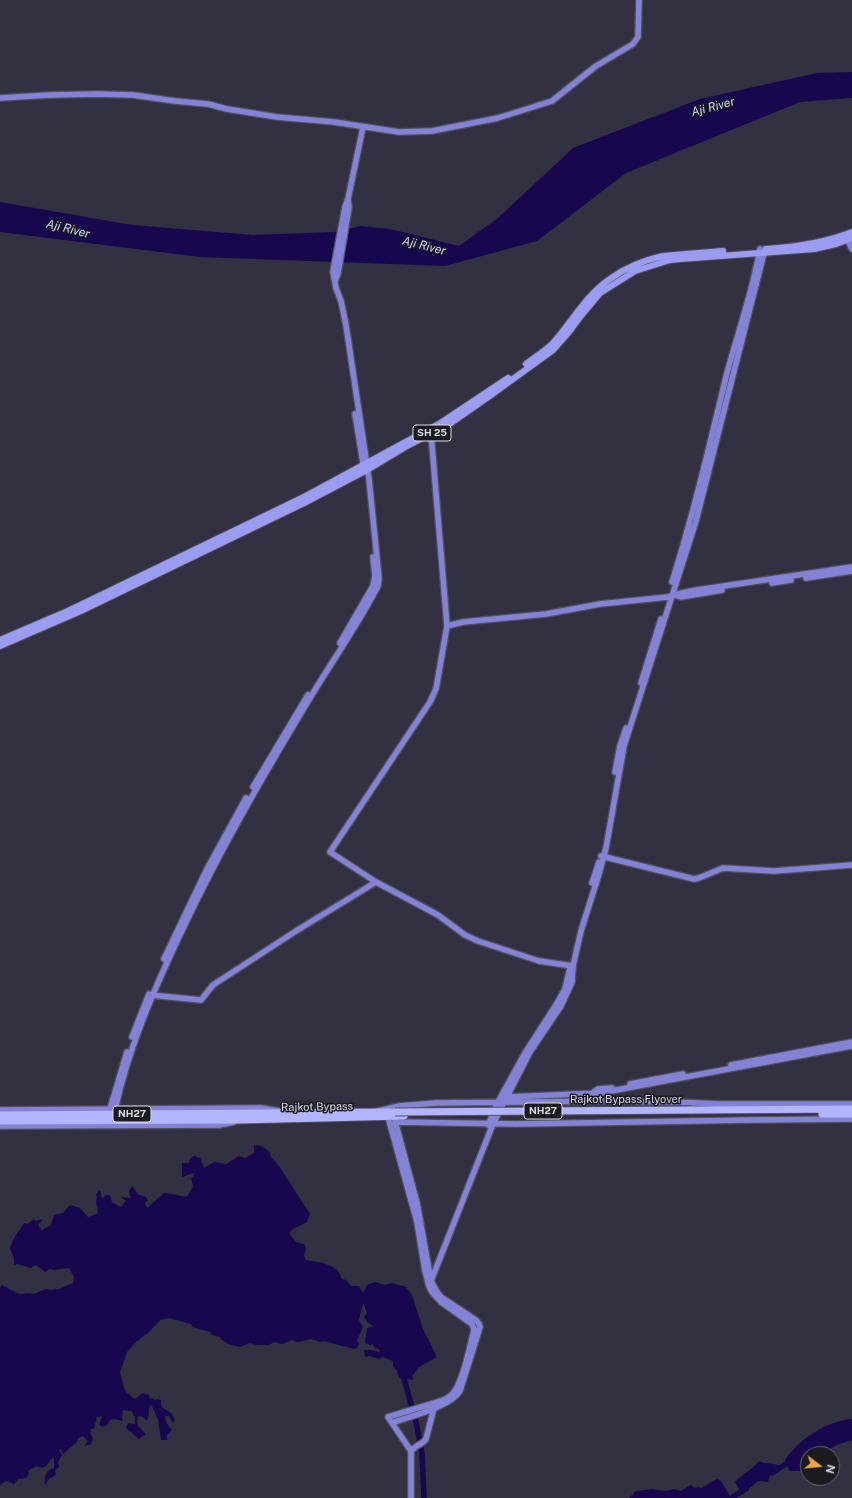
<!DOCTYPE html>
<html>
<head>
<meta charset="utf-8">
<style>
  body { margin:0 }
  #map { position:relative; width:852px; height:1498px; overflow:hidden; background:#313141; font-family:"Public Sans",sans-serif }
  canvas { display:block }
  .north { position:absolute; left:800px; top:1446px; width:40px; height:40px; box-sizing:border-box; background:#1a1a21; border:1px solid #686870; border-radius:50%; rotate:106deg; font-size:11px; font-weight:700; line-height:16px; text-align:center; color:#dcdce7 }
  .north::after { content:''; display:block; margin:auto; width:14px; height:18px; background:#efa73d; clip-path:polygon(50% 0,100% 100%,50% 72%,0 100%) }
</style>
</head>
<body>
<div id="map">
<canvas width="852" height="1498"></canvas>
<div class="north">N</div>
</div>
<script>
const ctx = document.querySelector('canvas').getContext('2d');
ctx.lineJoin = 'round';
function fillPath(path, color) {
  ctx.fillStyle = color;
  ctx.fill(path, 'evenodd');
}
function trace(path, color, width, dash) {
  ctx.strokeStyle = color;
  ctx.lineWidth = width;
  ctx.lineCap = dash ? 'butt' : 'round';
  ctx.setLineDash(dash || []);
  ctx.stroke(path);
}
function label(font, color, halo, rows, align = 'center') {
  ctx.font = font + ' "Public Sans",sans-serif';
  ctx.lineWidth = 3;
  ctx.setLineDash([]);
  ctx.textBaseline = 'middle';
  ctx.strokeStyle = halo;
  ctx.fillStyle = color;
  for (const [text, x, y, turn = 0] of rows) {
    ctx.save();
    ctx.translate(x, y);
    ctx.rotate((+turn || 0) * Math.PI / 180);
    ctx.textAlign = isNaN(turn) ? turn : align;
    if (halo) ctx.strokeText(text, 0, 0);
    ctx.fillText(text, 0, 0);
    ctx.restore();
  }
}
fillPath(new Path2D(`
  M852,72V98L800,102L626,173L537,241L445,266L200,257L0,232V202L132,225L253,235L334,232L361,226L390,229L459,246L498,218L573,148L700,99L817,73Z
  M254,1145L262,1146L270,1152L271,1157L279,1166L310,1214L307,1222L293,1229L289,1233L296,1242L304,1244L306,1248L304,1256L306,1260C321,1263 337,1263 342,1279L346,1280L351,1286H359L363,1293L367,1285L375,1282L385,1285L392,1283L406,1287L412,1295L423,1329L437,1357L419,1367L412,1376L413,1380L399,1378L397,1371L393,1366V1361L382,1357L379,1359L369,1356L365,1357L364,1350H371L379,1352L380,1350L374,1347L373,1344L370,1345L365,1343L367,1328L374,1326L368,1323L364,1317L367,1313L364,1305L363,1304L359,1320L363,1327L357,1341L359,1343L358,1347L354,1349L324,1341L321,1342L311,1339L298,1342L292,1340L282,1344L274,1342L269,1345H256L250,1343L240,1347L228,1344L221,1339L220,1337L212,1335L210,1332L192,1327L191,1324L169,1318L160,1320L150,1331L134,1344L127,1352L120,1372L125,1391L135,1399L143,1393L149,1395L150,1399L153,1398L154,1400L157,1399L161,1400C160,1411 166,1408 172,1414C173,1416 174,1418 175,1420L173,1423L169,1416H166C164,1422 169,1426 172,1430L167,1435V1440H161L158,1420L151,1404L149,1408V1413L147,1421L143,1417L139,1416L137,1418L138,1426L146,1434L139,1439L126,1428L128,1423L135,1424V1418L132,1411L123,1410L122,1418L123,1421L114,1419L110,1420L107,1425L103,1427L99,1425L102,1416L97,1417L94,1429H91L90,1433L93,1438L91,1444L84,1446L88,1441L83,1436L78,1438L77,1442L63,1454L61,1449L59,1450L62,1455L58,1462L59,1467L55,1471L56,1475L49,1479L45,1485C44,1478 46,1469 54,1468V1459L52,1458L46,1466L42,1468L36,1466L28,1471L29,1474L26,1478L18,1479L14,1484L6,1481L0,1485V1288L2,1285L19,1294L28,1293L34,1294L46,1289L50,1290L59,1289L73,1283L74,1277L69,1268L54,1270L50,1269L45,1272L36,1265L31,1268L17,1264L14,1265V1258L10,1248L14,1238L24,1223L28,1224L34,1219L36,1221L43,1219L38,1225L42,1230L51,1225L54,1215L63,1213L70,1205L80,1208L88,1217L97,1214L98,1208L96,1203L97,1197L96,1194L100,1190L102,1199L106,1195H110L112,1202L121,1207L126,1201L121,1197L131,1198L129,1191L132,1186L138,1194L146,1197L148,1201L145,1202L147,1208L164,1193L173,1194L185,1197L188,1195L193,1187L191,1178L193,1177L194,1173L182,1177V1163H189L190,1159L194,1156L200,1158L204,1168L214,1162L226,1164L239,1156L245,1158L254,1153Z
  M852,1419V1440L837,1445L821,1454H808V1464L800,1471H789L785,1460C799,1439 827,1421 852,1419Z
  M759,1461C766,1465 772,1462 779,1466L776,1473L770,1475L768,1482L758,1481L746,1491L741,1492L735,1482C743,1473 752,1470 759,1461Z
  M717,1479L721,1481L731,1498H629L636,1491L652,1489L666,1491L675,1489L681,1491L691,1485L695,1488L697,1487L701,1488Z`), '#18064e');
trace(new Path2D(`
  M402,1371L416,1422L422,1453L424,1498
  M772,1473L792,1460
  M731,1498L746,1489`), '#18064e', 5.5);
const secondary = new Path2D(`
  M0,98L49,95L98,94L133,95L175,101L208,104L227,109L277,117L334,122L399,132L432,131L498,118L552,101L596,66L633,44L638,37L639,0
  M846,237L852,249
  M335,281L338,273L349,207L348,199
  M355,414L364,469
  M431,433L447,626L436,689L430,702L330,852L376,882L438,915L465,935L478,941L539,961L573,966
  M806,578L852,571
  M672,582C694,513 710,443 727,373C738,332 753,291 760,249
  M772,583L791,580
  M675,595L681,597L722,590
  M447,626L463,622L546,614L600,604L668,597L682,593L697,590L852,567
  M340,643L373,586L375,576L373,557
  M641,683L661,619
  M615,772L620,746L626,728
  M253,787L308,695
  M601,856L694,879L699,878L723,868L774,871L852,865
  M592,883L599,862
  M164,959L207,869L246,798
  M150,995L201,1000L213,985L296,931L376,882
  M132,1037L149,994
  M731,1065L852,1042
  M630,1084L683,1074
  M594,1092L598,1089L612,1088
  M506,1097L600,1093L852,1046
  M110,1109L127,1052
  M0,1110L261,1108L279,1111
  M115,1110C128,1050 152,994 178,939C218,853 264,774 313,693C335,657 359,623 378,586L379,578L369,479L346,325L341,301L336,288L333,272L345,207L348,199L363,127
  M378,1111L399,1106L436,1103L602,1101L674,1102L720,1104H852
  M388,1117L417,1222L425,1271L429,1286L432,1292L441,1302L472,1324L474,1329C471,1343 462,1382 454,1392C451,1397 446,1399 441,1401L388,1417L411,1451
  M396,1122L516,1124L751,1120L852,1119
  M488,1125L498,1102L525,1053L556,1005L565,989L570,968
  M0,1126L219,1125L234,1122
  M429,1286L493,1124L530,1052L561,1006L572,982L573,966L581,931L599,874L606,848L624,746L696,521L765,249
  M392,1423C411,1416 450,1407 460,1391L480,1327L479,1324L476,1320L441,1297L437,1292L431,1281L417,1203L395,1121
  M411,1498V1451C415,1445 422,1445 426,1439L434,1408`);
const primary = new Path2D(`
  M766,249C796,247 825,243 852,232
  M526,364C535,357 545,351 553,343C572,322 586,295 610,279C625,268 645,260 663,256L723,251
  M0,640L68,611L306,496L439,424L508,378
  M0,646L83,610L304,503L367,470L407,446L451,423L491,395L553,350L569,332L580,317L600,293L635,271L670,260L680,259L814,249L836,244L852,238`);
const highway = new Path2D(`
  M692,1110L852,1109
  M822,1114H852
  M0,1115L390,1112
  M0,1121L240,1120L404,1116`);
trace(secondary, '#50505f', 8);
trace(primary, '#50505f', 8);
trace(highway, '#50505f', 9);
trace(secondary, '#8382d4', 5.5);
trace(primary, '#9b9bef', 6);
trace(highway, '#b2b4ff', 7);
const highwayBridge = new Path2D(`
  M395,1112L692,1110`);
trace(highwayBridge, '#50505f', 9, []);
trace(highwayBridge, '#b2b4ff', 7);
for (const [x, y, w] of [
  [432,433,38],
  [543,1111,38],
  [132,1114,38]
]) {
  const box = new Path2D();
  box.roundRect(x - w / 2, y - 8, w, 16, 3);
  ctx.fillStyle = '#1a1a21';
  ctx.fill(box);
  trace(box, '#dcdce7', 1);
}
label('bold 10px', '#dcdce7', null, [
  ["SH 25",432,433],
  ["NH27",543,1111],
  ["NH27",132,1114]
]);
label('11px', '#dcdce7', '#1a1a21', [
  ["Rajkot Bypass Flyover",626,1100],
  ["Rajkot Bypass",317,1107,-1]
]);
label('italic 12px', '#cfd1fc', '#1a1a21', [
  ["Aji River",713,107,-15],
  ["Aji River",68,229,14],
  ["Aji River",424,246,14]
]);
</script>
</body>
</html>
